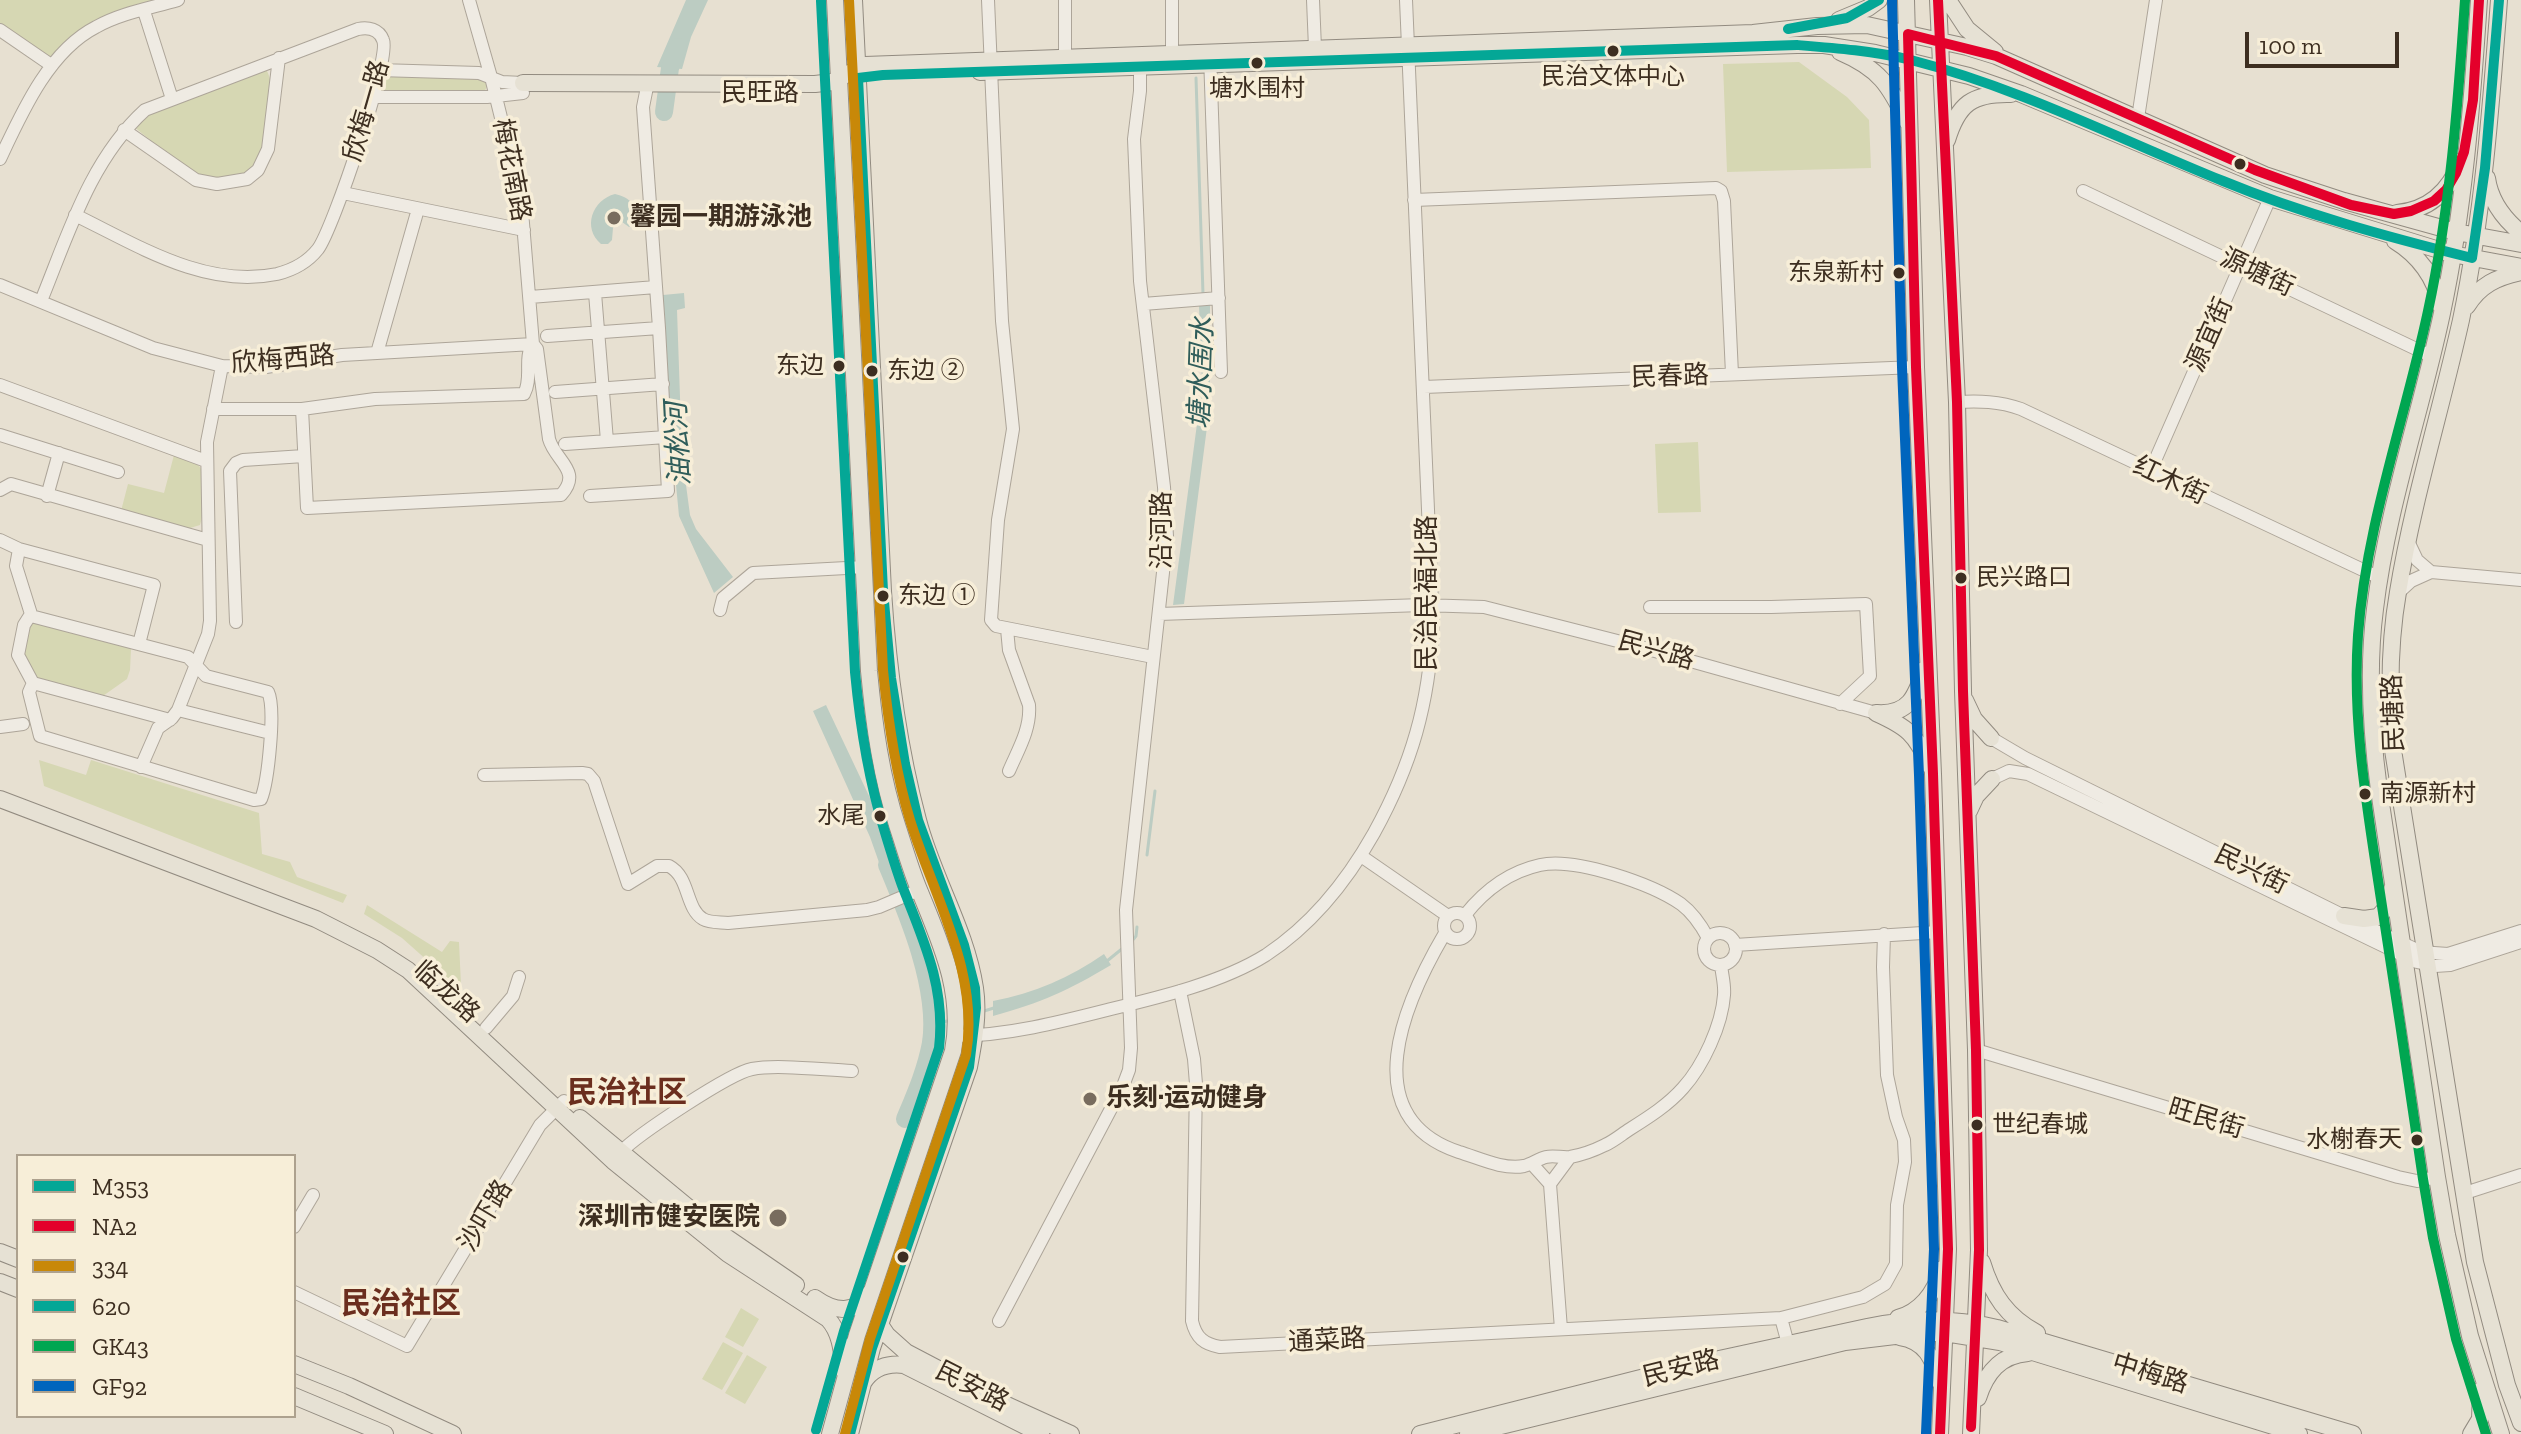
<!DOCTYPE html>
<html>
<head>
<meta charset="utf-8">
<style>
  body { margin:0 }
  #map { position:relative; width:2521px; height:1434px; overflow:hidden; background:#e7e0d1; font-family:"Zilla Slab",serif }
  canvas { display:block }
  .legend { position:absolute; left:16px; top:1154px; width:280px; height:264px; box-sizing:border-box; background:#f7eed8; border:2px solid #ada18e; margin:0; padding:10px 14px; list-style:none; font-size:24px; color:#3d2e20 }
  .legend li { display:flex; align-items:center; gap:16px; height:40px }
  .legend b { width:40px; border:2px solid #ada18e }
  .scale { position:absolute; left:2245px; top:32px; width:154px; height:36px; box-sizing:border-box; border:4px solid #3d2e20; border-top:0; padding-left:10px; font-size:24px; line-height:28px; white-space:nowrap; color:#3d2e20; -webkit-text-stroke:6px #f7eed8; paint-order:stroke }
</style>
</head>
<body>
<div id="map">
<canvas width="2521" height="1434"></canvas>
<ul class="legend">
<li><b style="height:10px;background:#04a796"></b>M353</li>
<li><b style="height:10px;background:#e4002b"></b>NA2</li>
<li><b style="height:10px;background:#c88808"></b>334</li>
<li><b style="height:10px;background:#04a796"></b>620</li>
<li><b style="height:10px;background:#00a651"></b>GK43</li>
<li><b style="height:10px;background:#0065bd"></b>GF92</li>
</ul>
<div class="scale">100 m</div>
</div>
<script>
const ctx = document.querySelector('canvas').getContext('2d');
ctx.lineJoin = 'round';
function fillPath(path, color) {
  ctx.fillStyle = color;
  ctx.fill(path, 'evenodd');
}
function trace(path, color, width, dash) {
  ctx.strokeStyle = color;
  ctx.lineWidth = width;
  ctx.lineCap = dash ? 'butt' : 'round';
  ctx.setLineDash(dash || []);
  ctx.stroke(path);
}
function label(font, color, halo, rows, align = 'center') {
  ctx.font = font + ' "Zilla Slab","Noto Sans SC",serif';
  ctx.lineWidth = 7;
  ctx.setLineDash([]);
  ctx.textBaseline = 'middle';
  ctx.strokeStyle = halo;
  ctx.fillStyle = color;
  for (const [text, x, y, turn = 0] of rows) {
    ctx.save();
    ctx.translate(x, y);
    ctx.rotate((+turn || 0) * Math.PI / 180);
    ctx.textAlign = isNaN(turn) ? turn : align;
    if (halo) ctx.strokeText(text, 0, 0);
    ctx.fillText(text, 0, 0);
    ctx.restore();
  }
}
fillPath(new Path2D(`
  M0,0H157L94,21L49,58L0,27Z
  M1799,62L1847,97L1869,120L1871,168L1727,172L1723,64Z
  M266,69C276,87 270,108 267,129C266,140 263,154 257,164C246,180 215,181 199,175C180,167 151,140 134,127L145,114Z
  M384,76L484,78L488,85L484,92L382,91L381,87Z
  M1698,442L1701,512L1658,513L1655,444Z
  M174,455C182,458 193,460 199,466C207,474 204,515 200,525L187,529L121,511L128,484L164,493Z
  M33,621L127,645L131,649L130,670L127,679L100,698L34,681C18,655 16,648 33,621Z
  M39,760L86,775L91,760L259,813L262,854L290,862L297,877L347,895L343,903L44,786Z
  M367,905L442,952L450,941L459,942L461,985L456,986L402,938L364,914Z
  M741,1308L759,1319L743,1347L725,1337Z
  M723,1342L743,1353L722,1390L702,1379Z
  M747,1355L767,1367L745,1404L725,1393Z`), '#d6d7b3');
fillPath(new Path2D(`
  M686,0H708L691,37L682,69L657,67Z
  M615,194C630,197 639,207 636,223L629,227L622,222L616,223L613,228L612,240L608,244H601C582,228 592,200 615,194Z
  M684,293L685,308L677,310L682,455L690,515L696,529L733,577L714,593L679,516L671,433L663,295Z
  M1199,305H1210V404L1184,604L1173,605L1202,386Z
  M826,705L870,798L903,885L893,888L887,885L870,837L813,711Z
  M911,907L931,972L917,974L911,939L899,909Z
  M1104,954L1111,965C1069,990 1041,1003 993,1016V1001C1034,993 1070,978 1104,954Z
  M936,990L938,1015L936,1050L922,1045L926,1015L922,993Z
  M917,1066L931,1070L911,1121L899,1118Z`), '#bcccc2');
trace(new Path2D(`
  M1196,78L1203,294
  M1147,855L1155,791
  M1132,941L1136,936L1137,927
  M1107,961L1123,948
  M981,1012L997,1007
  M935,1024L951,1020`), '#bcccc2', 3);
trace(new Path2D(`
  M664,112L670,68L678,47
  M887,865C908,915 939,988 931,1043C926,1070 915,1095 905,1119`), '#bcccc2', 18);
const minor = new Path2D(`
  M988,0L1002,321L1013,429L998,520L991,620L996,626L1153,657
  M1172,0V59
  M1313,0L1315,48
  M144,11L172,99
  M0,30L51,65
  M1210,56L1221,372
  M1065,58V0
  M379,70L479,73L502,82L523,83
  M373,97H487L523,93
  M2138,118L2156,0
  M124,130L196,180L217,184L247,179L258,170L268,149L279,58
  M0,159C22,112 49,51 96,27C121,13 151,8 178,0
  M2083,191L2431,356
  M343,193L524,230
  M1414,200L1716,188L1721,191L1724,201L1732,374
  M0,285L153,348L222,366L266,367L342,355L533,344L521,199L491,77L469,0
  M595,293L607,441
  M530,297L656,287
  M41,301C68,235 90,160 145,110L358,29C368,27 379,29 383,40C391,58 333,229 318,249C307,263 293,270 277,274C205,289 137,245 75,215
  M1143,304L1219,298
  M547,336L659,328
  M533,344L537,349L549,439C555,461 583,471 561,495L307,508L302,409L375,399L524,394C533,378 523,358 533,344Z
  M377,353L418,209
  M0,385L206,461
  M1424,387L1916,367
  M555,392L663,384
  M1957,402C1979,401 1999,401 2021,409L2380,578
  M213,409H302
  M0,435L118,472
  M565,444L666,437
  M2150,472L2270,198
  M0,490L11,484L208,540
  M47,496L59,453
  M590,496L668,491L659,328L643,107L648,82
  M0,540L19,549L154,585L139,644
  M2408,541L2417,560L2431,572
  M19,549L16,566L31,614L24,625L18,655L33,683L29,692L40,736L254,800L261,799C268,782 276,708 268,692L206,676L188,657L31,616
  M2399,592L2411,581L2431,572L2521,580
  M1650,607H1771L1866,604L1870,676L1840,704
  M720,610L723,598L753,573L865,567
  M1159,614L1422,605L1484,607L1637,646L1876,713
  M236,622L230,471L236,463L243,460L304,456
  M1007,629L1009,650L1029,705C1031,729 1018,750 1009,771
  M33,683L170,720
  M178,710L270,733
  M0,727L23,724
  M1991,738L2025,758L2344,916L2415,949L2434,953L2448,954L2521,931
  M141,767L158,728L172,718L178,710L208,634L210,621L207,442L222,366
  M484,775L582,773L588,774L594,781L628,884L657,866H669C690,877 685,908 703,919C710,923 720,922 728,923L867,910L879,907L919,890
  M1992,779L2009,771L2028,774L2417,962L2435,966L2450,965L2521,942
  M1361,856L1448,916
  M1444 926a13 13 0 1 1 26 0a13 13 0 1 1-26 0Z
  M1465,915C1484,891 1508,872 1540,865C1575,857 1652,884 1681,904C1693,913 1701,925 1708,938
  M1445,933C1405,1001 1353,1117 1459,1152C1479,1158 1503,1170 1524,1166C1532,1164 1538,1159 1546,1157C1554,1155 1562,1158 1570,1157C1581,1155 1595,1150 1605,1145C1614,1141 1622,1134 1630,1129C1649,1117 1668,1105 1683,1088C1703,1066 1722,1025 1724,995C1725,985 1722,975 1721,965
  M1704 949a16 16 0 1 1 32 0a16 16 0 1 1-32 0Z
  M1735,945L1938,932
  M1180,991L1194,1059L1196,1084L1192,1321C1196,1338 1204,1344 1220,1347L1781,1318L1788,1344
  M486,1028L513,996L519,977
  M956,1036C1010,1035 1060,1022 1111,1009C1161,997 1223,982 1266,955C1313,924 1347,881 1374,833C1412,764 1429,704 1433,625L1406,0
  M1976,1050L2398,1177L2417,1181L2437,1177
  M621,1152C637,1135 730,1073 752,1069C777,1064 824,1070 852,1071
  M1532,1164L1550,1184L1561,1329
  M1550,1184L1570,1157
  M2465,1193L2521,1175
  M294,1227L313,1195
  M294,1292L407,1346L540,1125L564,1101
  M1781,1318L1863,1297L1885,1284L1896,1264L1897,1205L1905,1162L1904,1140L1896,1117L1887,1075L1883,967L1884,934
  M999,1321L1123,1086L1129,1070L1131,1048L1126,910L1167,536L1164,487L1140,281L1134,139L1140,91V59`);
const major = new Path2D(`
  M1906,0L1916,367L1933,774L1948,1249L1940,1434
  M1938,0L1957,402L1963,691L1976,1050L1979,1250L1971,1434
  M1948,0L1967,29L1995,52
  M2479,0C2472,105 2464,210 2442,313C2421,412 2387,509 2375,609C2367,670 2371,730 2379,790L2437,1177L2447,1235L2470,1336L2501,1434
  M2499,0C2491,107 2483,214 2461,320C2441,410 2413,500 2398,592C2389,643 2389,698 2393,750L2475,1262L2507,1385L2521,1423
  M1839,20L1868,8L1879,0
  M1840,52C1880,69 1889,85 1908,123
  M980,72L1797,45H1824L1875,53L1969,76L2021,94L2270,198L2452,254L2521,267
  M523,83L815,84L832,82L865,65L1753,33L1817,26L1867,25L1967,47L1996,56L2265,175L2344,201L2456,232L2521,244
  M1947,140C1958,104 1972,93 2011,94
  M2487,178C2490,200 2504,219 2521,233
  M2397,213C2430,210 2450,190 2461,161
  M2395,241C2418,255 2436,278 2440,305
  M2467,306C2480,285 2497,277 2521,272
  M1965,700L1974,719L1991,738
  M1876,713C1907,727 1916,734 1929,765
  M1877,713C1910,715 1916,695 1925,669
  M0,799L316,919L377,950L408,970L613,1161L728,1254L828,1319C841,1333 842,1352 844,1371
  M1969,811L1976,796L1992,779
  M2344,916L2364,919L2378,917L2389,905L2392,889
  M580,1118L713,1228L796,1285
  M0,1252L18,1259
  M1982,1262C1992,1295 2007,1317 2037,1333
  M0,1282L18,1289
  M815,1298C835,1312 854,1315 870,1293
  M1898,1318C1922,1311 1935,1292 1942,1269
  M881,1320V1326L887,1335L906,1352L1009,1406L1071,1434
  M1900,1337C1926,1341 1933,1359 1940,1382
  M294,1364L349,1386L453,1434
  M863,1383C872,1368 888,1363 904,1365L1041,1434
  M294,1396L385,1434
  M1978,1398C1986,1373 2000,1355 2028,1353
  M830,1434L857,1335L953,1051C964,993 941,944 920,892C911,871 905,849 898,828C881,777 874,724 869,671L835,0
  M850,1434L872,1348L969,1067C974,1041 979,1014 975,988C966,929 933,878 918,820C898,745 888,669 883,591L854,0
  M1420,1434L1696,1364L1867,1327C1910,1318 1954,1318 1997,1328L2353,1434
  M1468,1434L1845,1342L1920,1333H1945L2000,1342L2299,1434
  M2471,1434L2480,1419L2481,1390`);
trace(minor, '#ada599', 14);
trace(major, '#928b80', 18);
trace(minor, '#efebe3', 12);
trace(major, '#e6e1d4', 16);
trace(new Path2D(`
  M1788,29L1847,18L1879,0
  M850,1434L872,1348L969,1067L976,1008L975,988L964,945L918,820L905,764L891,678L883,591L858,78L883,75L1797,45C1835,48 1874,51 1911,60C2020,88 2119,139 2223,181C2303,214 2388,237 2472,258L2485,168L2499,0`), '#04a796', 10);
trace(new Path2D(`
  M1938,0L1957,402L1963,691L1976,1050L1979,1250L1971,1427
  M1940,1434L1948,1249L1933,774L1916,367L1908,34L1996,56L2255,170L2351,205L2394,214L2411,211L2434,201L2446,190L2456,173L2464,152L2473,100L2479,0`), '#e4002b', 10);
trace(new Path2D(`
  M845,1434L870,1339L966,1055C980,973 934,897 910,820C895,771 888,721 883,670L849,0`), '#c88808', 10);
trace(new Path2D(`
  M816,1430L844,1331L939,1048C946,989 924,941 903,888C896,869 890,849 884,829C868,778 860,725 855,672L821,1`), '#04a796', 10);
trace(new Path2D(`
  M2465,0C2458,104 2450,209 2428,311C2405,419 2366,525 2358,635C2352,722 2367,807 2380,893C2395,988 2409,1084 2423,1179L2433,1238L2456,1339L2486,1434`), '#00a651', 10);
trace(new Path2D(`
  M1892,0L1902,367L1919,775L1934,1249L1926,1433`), '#0065bd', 10);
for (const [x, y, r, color] of [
  [1613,51,7,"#3d2e20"],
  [1257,63,7,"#3d2e20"],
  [2240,164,7,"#3d2e20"],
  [614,218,8,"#786c5e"],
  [1899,273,7,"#3d2e20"],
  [839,366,7,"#3d2e20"],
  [872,371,7,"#3d2e20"],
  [1961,578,7,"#3d2e20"],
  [883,596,7,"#3d2e20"],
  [2365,794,7,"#3d2e20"],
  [880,816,7,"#3d2e20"],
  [1090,1099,8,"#786c5e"],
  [1977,1125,7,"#3d2e20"],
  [2417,1140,7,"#3d2e20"],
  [778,1218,10,"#786c5e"],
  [903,1257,7,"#3d2e20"]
]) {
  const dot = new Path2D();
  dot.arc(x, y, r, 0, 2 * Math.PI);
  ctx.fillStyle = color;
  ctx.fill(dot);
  trace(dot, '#f7eed8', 3);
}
label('24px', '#3d2e20', '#f7eed8', [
  ["民治文体中心",1613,77,"center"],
  ["塘水围村",1257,89,"center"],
  ["东泉新村",1884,273,"right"],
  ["东边",824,366,"right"],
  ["东边 ②",887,371],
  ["民兴路口",1976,578],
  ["东边 ①",898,596],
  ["南源新村",2380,794],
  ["水尾",865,816,"right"],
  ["世纪春城",1992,1125],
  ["水榭春天",2402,1140,"right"]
], 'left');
label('26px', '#3d2e20', '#f7eed8', [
  ["民旺路",760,94],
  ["欣梅一路",367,111,-74],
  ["梅花南路",511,170,79],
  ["源塘街",2257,273,25],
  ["源宜街",2210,335,-66],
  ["欣梅西路",283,360,-5],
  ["民春路",1670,377,-2],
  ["红木街",2170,481,25],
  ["沿河路",1163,530,-90],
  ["民治民福北路",1428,593,-90],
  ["民兴路",1656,651,16],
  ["民塘路",2394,713,-92],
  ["民兴街",2251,870,26],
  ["临龙路",446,992,42],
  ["旺民街",2206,1119,17],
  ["沙吓路",486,1216,-59],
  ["通菜路",1327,1341,-3],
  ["民安路",1681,1369,-14],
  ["中梅路",2150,1374,17],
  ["民安路",972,1387,27]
]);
label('bold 26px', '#3d2e20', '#f7eed8', [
  ["馨园一期游泳池",630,218],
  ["乐刻·运动健身",1106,1099],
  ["深圳市健安医院",760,1218,"right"]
], 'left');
label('italic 28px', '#2f5d5a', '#f7eed8', [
  ["塘水围水",1202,373,-88],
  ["油松河",679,444,-93]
]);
label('bold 30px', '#6b2e1e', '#f7eed8', [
  ["民治社区",627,1093],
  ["民治社区",401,1304]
]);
</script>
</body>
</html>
